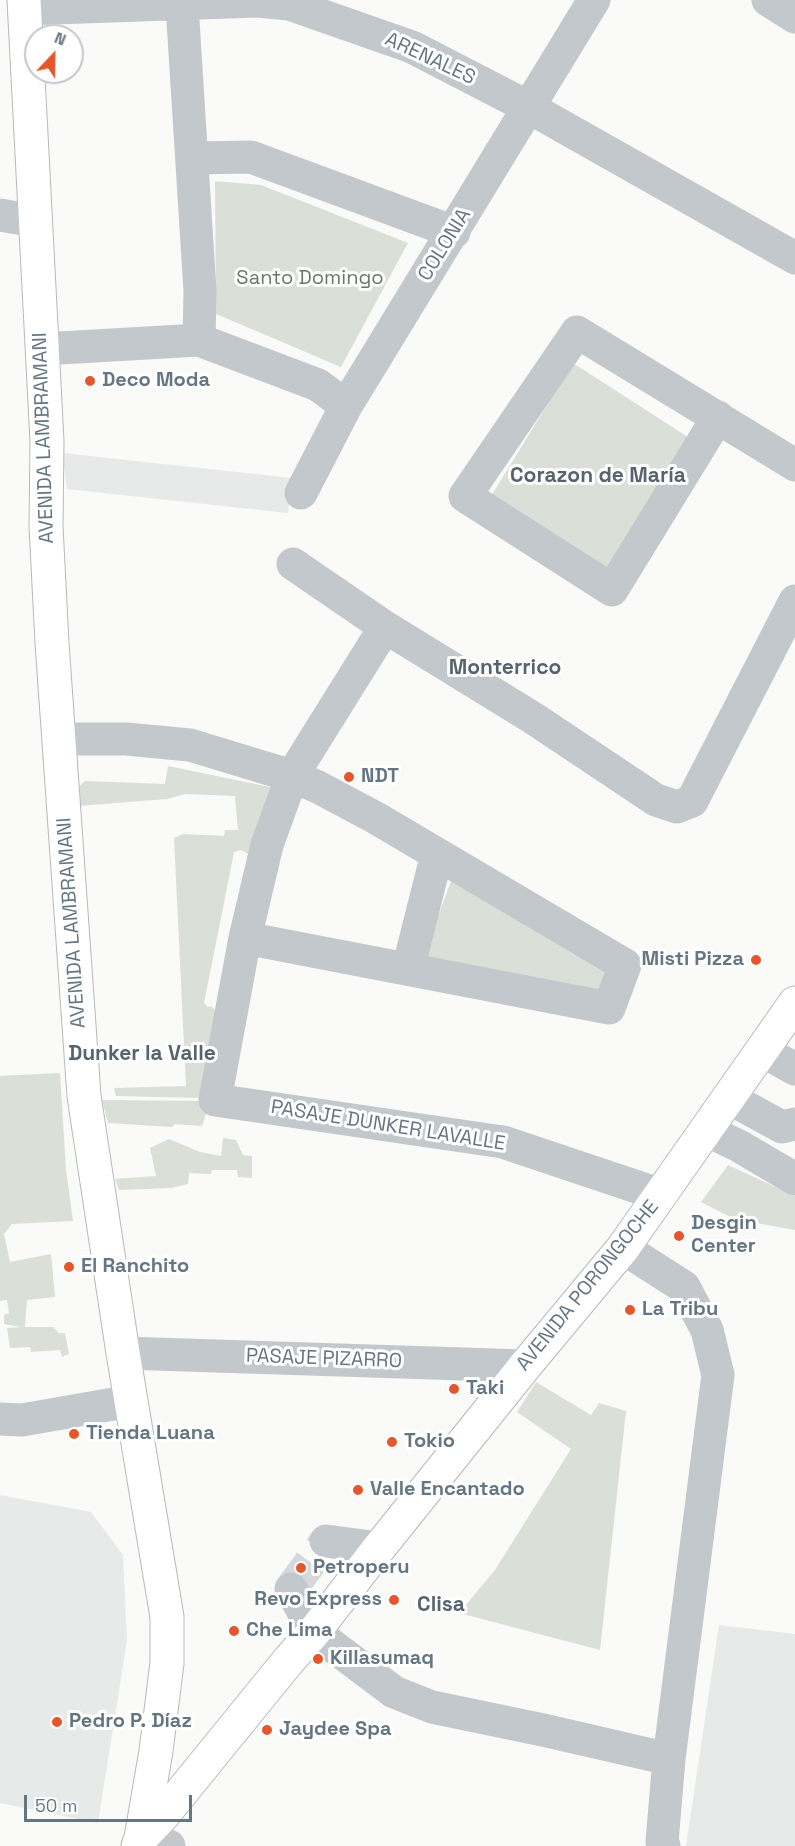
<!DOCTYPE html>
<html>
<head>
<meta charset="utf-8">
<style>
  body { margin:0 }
  #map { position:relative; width:795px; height:1846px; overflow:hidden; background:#fafaf8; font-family:"Space Grotesk",sans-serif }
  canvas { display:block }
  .north { position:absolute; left:24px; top:24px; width:60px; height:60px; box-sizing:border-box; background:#fff; border:2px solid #c1c8cd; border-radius:50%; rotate:22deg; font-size:16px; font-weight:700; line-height:24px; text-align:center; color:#657683 }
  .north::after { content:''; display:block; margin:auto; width:21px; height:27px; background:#e4572e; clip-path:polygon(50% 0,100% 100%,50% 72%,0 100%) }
  .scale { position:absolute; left:24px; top:1795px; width:168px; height:27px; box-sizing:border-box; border:3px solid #657683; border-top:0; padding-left:8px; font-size:18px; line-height:21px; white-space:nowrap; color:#657683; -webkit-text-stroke:4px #fff; paint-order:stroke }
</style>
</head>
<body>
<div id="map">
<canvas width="795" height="1846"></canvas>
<div class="north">N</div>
<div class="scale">50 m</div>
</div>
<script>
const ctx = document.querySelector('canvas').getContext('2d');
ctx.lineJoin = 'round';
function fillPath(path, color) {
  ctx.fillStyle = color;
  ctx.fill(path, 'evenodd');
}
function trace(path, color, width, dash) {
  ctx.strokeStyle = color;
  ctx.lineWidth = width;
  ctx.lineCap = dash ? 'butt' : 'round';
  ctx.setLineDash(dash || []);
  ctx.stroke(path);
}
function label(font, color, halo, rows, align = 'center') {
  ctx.font = font + ' "Space Grotesk",sans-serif';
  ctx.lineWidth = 6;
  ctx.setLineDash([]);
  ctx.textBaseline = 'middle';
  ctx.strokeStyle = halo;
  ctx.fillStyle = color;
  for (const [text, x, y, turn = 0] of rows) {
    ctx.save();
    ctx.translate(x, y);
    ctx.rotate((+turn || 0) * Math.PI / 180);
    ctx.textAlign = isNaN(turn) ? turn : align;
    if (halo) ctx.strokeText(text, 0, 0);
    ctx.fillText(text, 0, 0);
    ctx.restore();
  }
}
fillPath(new Path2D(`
  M62,453L292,478L288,513L67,489Z
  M0,1495L91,1512L123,1555L127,1640L98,1823L0,1803Z
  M719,1625L795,1634V1846H686Z`), '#e8e9e9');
fillPath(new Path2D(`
  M215,181L261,185L408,243L341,367L216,314Z
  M573,363L708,450L627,579L488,501Z
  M168,766L279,789L250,855L241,850L234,852L204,1003L208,1007L211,1006L217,1012L204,1098L116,1096L114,1088L186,1086L174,838L183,834L224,836L225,830H238L235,796L185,794L167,799L79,806L75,790L85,781L165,784Z
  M453,876L610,962L601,1003L419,967Z
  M60,1073L66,1170L73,1221L12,1224L4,1234L10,1262L51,1254L55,1297L27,1300L25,1327H53L59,1333H65L69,1354L62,1357L60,1350L31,1352L30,1347L10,1348L7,1328L21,1327L4,1324V1315L9,1313L7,1300L0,1301V1076Z
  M102,1100L203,1101L206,1114L202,1126L175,1124L172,1127L108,1123Z
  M223,1138L236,1140L243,1155L252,1156V1178L238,1177L237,1170H212L211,1174L189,1173L188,1184L171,1188L119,1190L115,1179L156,1176L150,1148L169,1139L200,1152L221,1156Z
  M728,1165L795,1196V1230L734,1219L701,1202Z
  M536,1382L591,1415L599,1403L626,1411L600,1650L459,1613L495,1570L571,1449L517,1412Z`), '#dadfd7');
trace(new Path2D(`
  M291,1589L326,1541`), '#d5d9db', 33, [33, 16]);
const major = new Path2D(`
  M24,0L47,441L46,526L52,643L84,1096L123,1353L167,1617V1663L156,1751L141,1838L138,1846
  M141,1838L163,1815L289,1660L314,1632L379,1548L525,1366L623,1248L795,1003`);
trace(major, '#b5babe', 35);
trace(new Path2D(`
  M768,0L795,17
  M182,5L200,291L199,340
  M24,9L258,1L289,4L412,47L530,108L795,258
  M192,158L251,157L454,232
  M0,215L35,221
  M42,349L199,340L318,385L346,406
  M718,417L612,590L465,496L577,332L795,465
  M301,493L346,406L594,0
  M293,564L385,627L533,718L656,800L677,807L692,801L795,601
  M385,627L292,776L267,845L245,938L215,1100L503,1142L661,1195
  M59,739H126L190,745L292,776L318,787L376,818L625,965L609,1008L245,938
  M408,969L437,854
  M763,1051L795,1069
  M729,1098L782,1127L795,1124
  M706,1130L739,1146L795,1179
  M623,1248L684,1287L707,1330L718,1375L669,1759L662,1842L664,1846
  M123,1353L525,1366
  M0,1419L22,1420L131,1401
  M326,1541L379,1548
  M291,1589L314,1632L394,1692L432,1707L543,1730L669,1759
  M141,1838L169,1846`), '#c3c8cc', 33);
trace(major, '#fff', 33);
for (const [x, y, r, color] of [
  [90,381,6,"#e4572e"],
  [349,777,6,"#e4572e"],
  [756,960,6,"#e4572e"],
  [679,1236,6,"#e4572e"],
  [69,1267,6,"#e4572e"],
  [630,1310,6,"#e4572e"],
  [454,1389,6,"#e4572e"],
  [74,1434,6,"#e4572e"],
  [392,1442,6,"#e4572e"],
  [358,1490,6,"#e4572e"],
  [301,1568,6,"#e4572e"],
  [394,1600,6,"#e4572e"],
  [234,1631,6,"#e4572e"],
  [318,1659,6,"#e4572e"],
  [57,1722,6,"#e4572e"],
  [267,1730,6,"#e4572e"]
]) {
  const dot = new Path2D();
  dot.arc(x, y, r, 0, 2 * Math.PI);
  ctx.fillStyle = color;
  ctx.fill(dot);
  trace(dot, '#fff', 2);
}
label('20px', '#657683', '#fff', [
  ["ARENALES",430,59,25],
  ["COLONIA",445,245,-58],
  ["AVENIDA LAMBRAMANI",44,438,-92],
  ["AVENIDA LAMBRAMANI",72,923,-94],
  ["PASAJE DUNKER LAVALLE",388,1126,9],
  ["AVENIDA PORONGOCHE",588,1286,-51],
  ["PASAJE PIZARRO",324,1359,2]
]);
label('20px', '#687a64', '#fff', [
  ["Santo Domingo",310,279]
]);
label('bold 20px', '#657683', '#fff', [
  ["Deco Moda",102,381],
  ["NDT",361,777],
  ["Misti Pizza",744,960,"right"],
  ["Desgin",691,1224],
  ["Center",691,1247],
  ["El Ranchito",81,1267],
  ["La Tribu",642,1310],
  ["Taki",466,1389],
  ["Tienda Luana",86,1434],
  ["Tokio",404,1442],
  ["Valle Encantado",370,1490],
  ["Petroperu",313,1568],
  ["Revo Express",382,1600,"right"],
  ["Che Lima",246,1631],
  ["Killasumaq",330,1659],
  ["Pedro P. Díaz",69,1722],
  ["Jaydee Spa",279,1730]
], 'left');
label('bold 21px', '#57646e', '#fff', [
  ["Corazon de María",598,476],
  ["Monterrico",505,668],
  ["Dunker la Valle",142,1054],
  ["Clisa",441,1605]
]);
</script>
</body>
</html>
